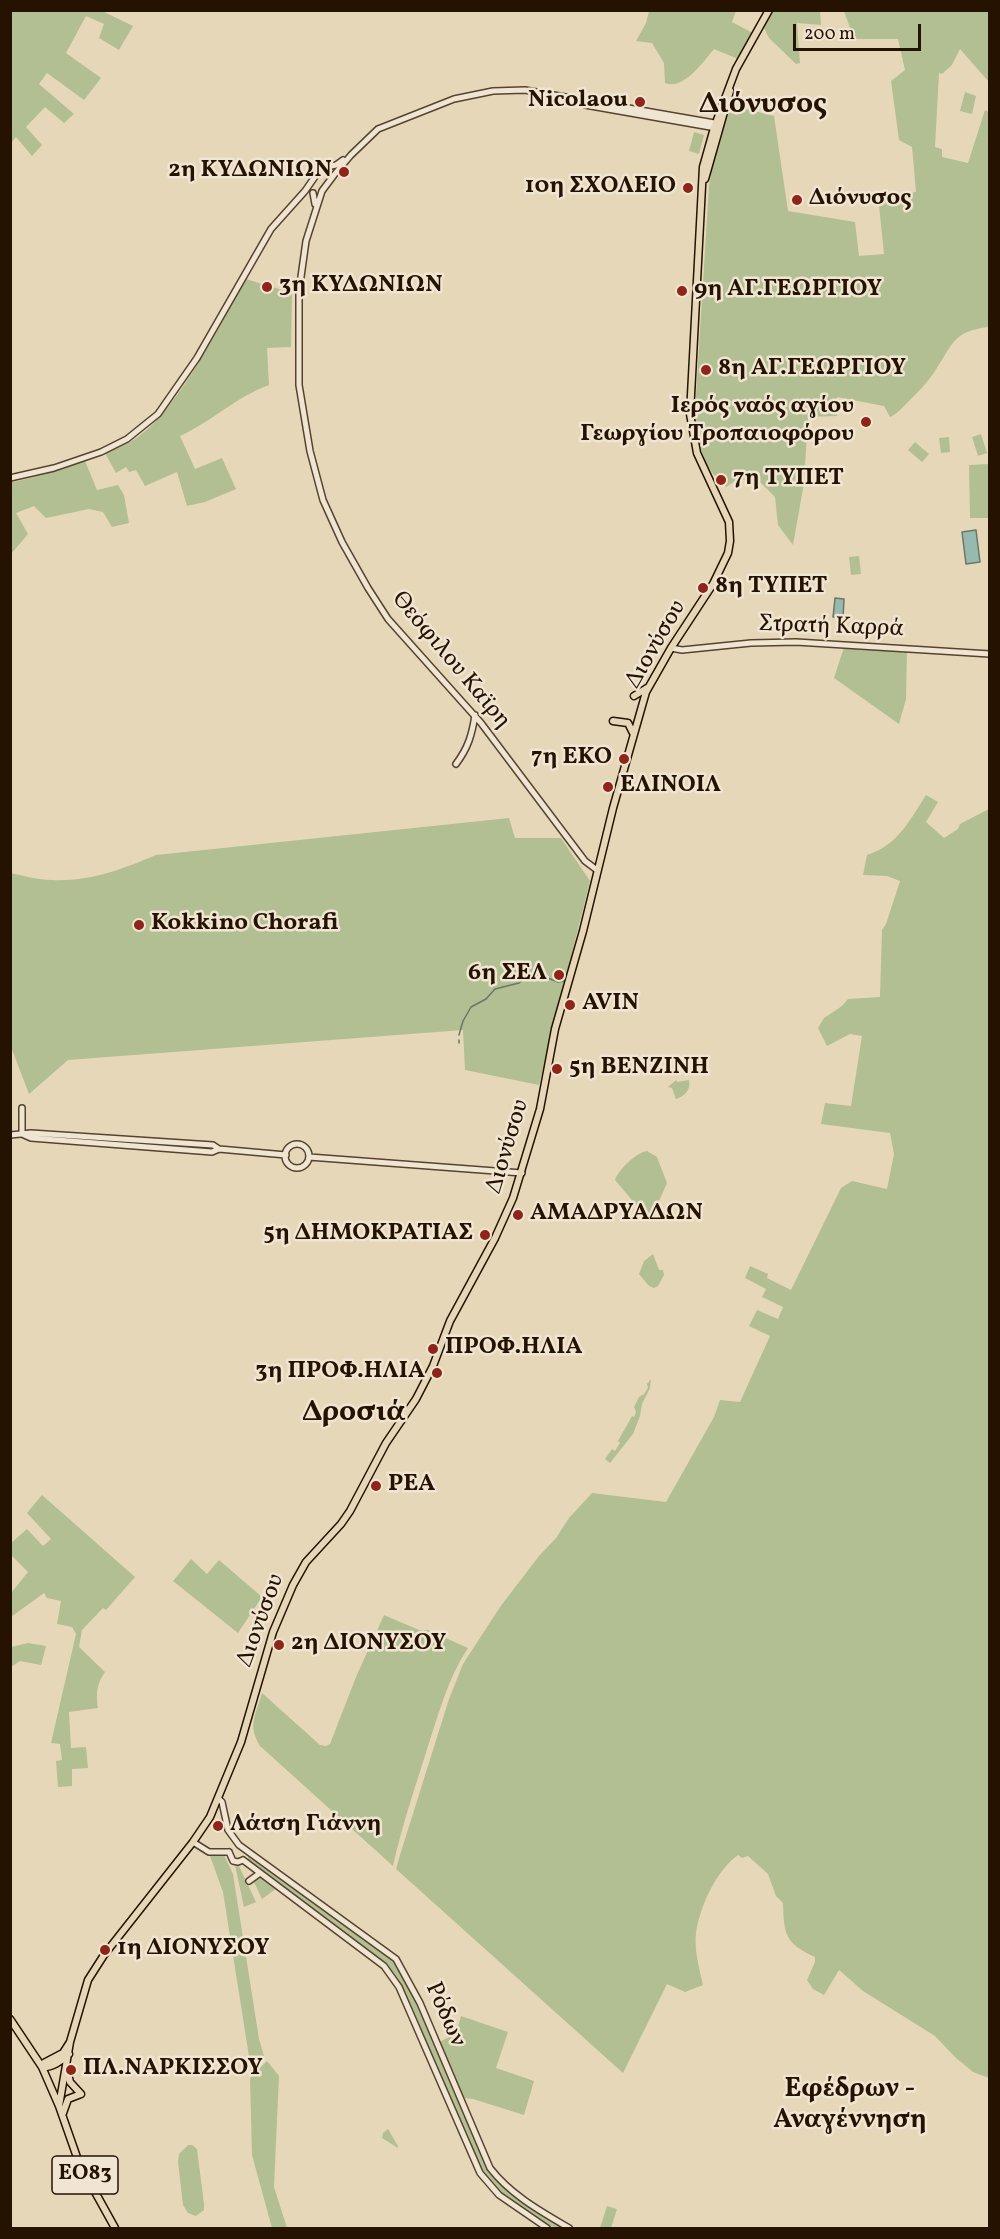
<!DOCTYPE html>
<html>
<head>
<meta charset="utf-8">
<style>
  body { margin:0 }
  #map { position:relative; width:1000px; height:2239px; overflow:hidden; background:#e7d7b9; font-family:Vollkorn,serif }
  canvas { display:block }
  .frame { position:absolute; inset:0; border:12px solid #261200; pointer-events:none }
  .scale { position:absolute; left:793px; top:24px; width:128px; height:27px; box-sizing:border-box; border:3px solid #261200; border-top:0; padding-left:8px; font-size:18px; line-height:21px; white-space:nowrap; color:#261200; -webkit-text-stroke:4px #efe5d2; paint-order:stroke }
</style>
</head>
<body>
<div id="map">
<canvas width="1000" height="2239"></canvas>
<div class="frame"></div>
<div class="scale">200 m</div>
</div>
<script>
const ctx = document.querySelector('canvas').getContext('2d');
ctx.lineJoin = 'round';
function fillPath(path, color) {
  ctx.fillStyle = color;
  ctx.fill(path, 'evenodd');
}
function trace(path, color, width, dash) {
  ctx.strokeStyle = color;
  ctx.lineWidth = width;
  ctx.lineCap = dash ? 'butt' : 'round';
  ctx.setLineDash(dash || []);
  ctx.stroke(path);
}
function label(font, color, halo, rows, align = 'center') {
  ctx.font = font + ' Vollkorn,serif';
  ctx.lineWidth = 5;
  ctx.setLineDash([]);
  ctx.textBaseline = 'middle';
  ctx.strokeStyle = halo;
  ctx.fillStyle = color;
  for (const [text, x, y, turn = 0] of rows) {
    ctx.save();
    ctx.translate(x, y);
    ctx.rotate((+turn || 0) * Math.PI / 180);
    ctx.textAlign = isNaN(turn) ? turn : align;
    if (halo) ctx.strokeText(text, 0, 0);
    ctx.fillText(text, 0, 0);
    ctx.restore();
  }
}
fillPath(new Path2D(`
  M11,10L102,11L133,26L119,50L99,38L104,24L86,16L66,53L101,78L84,100L47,73L39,84L74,114L64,123L45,107L26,127L42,145L32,156L16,137L11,143Z
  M649,11H736L732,22L753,33L738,59L714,49C704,61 683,91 665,83L664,63L652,43L636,41L646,23Z
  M772,11H820L821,25L797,23L800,63L796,64L769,38L763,26Z
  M844,11H989V82L960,49L952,65L942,74L939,73L935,147L942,149V157L968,163L985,110L989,112V327C953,331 953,344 935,371C928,382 918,392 908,402C902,408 897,414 890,417L884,406L837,397V416L808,417L804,483L793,545L778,525L775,497L761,483L738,479L726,487C704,471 696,438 695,411L709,186L713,162L731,105L774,116L788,211L855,222L859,256L884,254L878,196L916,192L912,147L899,140L891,81L905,70L898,39H854Z
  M965,92L976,96L972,114L960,111Z
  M694,132L704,135L699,154L689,151Z
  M246,279L292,293L291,347L267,348L269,385C236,397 211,422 180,436L195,469L222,458L236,489L205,502L187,506L177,472L145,486L136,470L129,472L126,467L116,473L105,453C115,449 126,445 135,439C178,411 220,324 246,279Z
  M981,434L987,453L978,456L972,437Z
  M949,437L950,452L941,453L939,438Z
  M915,442L929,454L922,462L908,450Z
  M85,461L97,490L118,485L124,495L129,523L112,527L103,512L89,509L46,518L34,506L16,513L28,534L11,554V482C17,483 74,465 85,461Z
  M989,464V518H970L969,465Z
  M859,556L861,574L851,575L849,557Z
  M844,647L907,650L906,699L899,724L834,678Z
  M926,795L938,802L926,822L944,838L958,829L960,824L989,809V2078L973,2072L955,2057L935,2036L863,1991L839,1970L824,1995L813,1989L807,1980L815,1962V1957C785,1943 784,1935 783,1903L776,1896L768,1874L748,1856L742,1858L738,1855C716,1871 700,1906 696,1933C694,1950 699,1968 703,1985L685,1992L667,1984L623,2073L396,1869L400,1855L449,1699L463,1664L500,1607L539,1556L556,1538L569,1518L592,1493L666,1502L714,1417L720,1400L740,1402L770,1336L749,1326L757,1310L778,1319L783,1307L762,1297L766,1289L745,1278L750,1266L768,1274L767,1278L791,1290L841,1188L852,1181L887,1189L894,1154L890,1133L821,1124L825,1103L851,1106L862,1036L850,1034L827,1046L818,1028L824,1018L842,1006L848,999L880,997L882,930L886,924L900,881L887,876L863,875L867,855C897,846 910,820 926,795Z
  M509,818L515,838H561L590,881L539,1085L465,1070L463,1030L68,1060L29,1094L11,1047V873C24,876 38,880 52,880C89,882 123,869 156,855Z
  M676,1080L677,1082L689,1080C691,1090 685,1096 676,1099L672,1088L668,1087Z
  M647,1151L657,1157L667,1183L656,1208L648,1214L642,1212L615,1180C618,1170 637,1152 647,1151Z
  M653,1254L659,1270H663L664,1275L658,1286L654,1288L649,1286L639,1274L644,1261Z
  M651,1379L650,1388L642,1404L640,1416L633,1434L610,1463L605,1459L612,1449L615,1451L620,1443L618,1441L632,1416L634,1417L636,1412L634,1407L639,1397L644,1394L648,1388L647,1384Z
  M42,1495L135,1577L106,1610L103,1608L82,1630L79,1647L105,1672C96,1685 96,1694 98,1708L69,1712L71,1748L86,1747L88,1768L72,1769V1786L58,1787L56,1761L62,1760L60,1744L51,1743L76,1634L72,1627L57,1624L61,1601L47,1598L44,1593L11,1617V1593L28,1572L11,1555V1543L27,1529L43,1546L51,1539L27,1513Z
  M191,1559L207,1574L219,1560L262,1597L238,1633L173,1581Z
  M384,1615L419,1630H428L468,1648C448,1678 439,1713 428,1746C416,1785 402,1825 393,1866L260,1746C247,1725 256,1715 262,1693L320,1745L326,1746L330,1744L356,1677Z
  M28,1643L46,1646L41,1665L20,1661L11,1667V1647Z
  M224,1855L233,1874L259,2039L264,2056L259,2063H250L223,1892L210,1856Z
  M250,1855L384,1952L397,1965L405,1978L481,2155C502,2194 528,2205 563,2228C533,2228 493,2188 478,2163L412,2007L399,1980L387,1964L248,1861V1856Z
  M238,1864L256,1902L244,1907L235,1865Z
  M257,1877H261L277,1888L262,1899L254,1882Z
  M461,2016L508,2032L496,2068L534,2081L524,2115L473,2099L464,2098L439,2042L456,2034Z
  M267,2061L279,2076L274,2187L287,2228H272L252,2155L250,2078Z
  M388,2129L398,2146V2148L382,2138L383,2133Z
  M188,2145H192L197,2149L204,2204V2210L196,2216L188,2213L183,2205L178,2162L179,2154Z
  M607,2206L617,2209L611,2228H600Z`), '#b2bf92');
const water = new Path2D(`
  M976,530L980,562L966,564L962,532Z
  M835,598L844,599L843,618L833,617Z`);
fillPath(water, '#97baae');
trace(water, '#6a7768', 1.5);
trace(new Path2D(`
  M459,1035L463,1021L471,1007L486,999L495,989L519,983L527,976L540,975L558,982L564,981
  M459,1040V1043`), '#6a7768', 1.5);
const minor = new Path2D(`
  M579,101L585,105L716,128
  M313,193L315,204
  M10,478L54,468L101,452L127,439L158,414L197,358L271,229L305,191L321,168L336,165L343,160
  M671,648L682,650L751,643L796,642L990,654
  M456,764C468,748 472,735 475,715
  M597,870L585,861L481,723L388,619L368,588L342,542L323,500L310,451L299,385V291L306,241L322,191L334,175L351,155L378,129L454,99L493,91L525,90L720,124
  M22,1108V1134
  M10,1135L31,1133L213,1145L219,1149L212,1152L31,1138L22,1134
  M285 1156a12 12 0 1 1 24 0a12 12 0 1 1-24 0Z
  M219,1149L286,1155
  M309,1157L522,1173
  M219,1799L222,1802L228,1830L239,1845L396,1959L420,2003L490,2168C511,2195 540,2211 569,2228
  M193,1842L209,1852H229
  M229,1852L233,1861L238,1862L243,1860
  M243,1860L384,1966L399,1987L480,2173L499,2195L547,2228
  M249,1881L260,1873`);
const major = new Path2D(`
  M705,179L730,91
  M634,696L647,688
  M613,721L628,723L633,733
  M10,2019L42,2067L59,2106L79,2163L115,2228
  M42,2067L44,2063L63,2053L70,2042
  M42,2067C51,2068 62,2061 69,2054
  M67,2070L70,2082L81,2094
  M59,2106L70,2042L88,1980L104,1955L193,1842L210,1817L241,1742L273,1632L293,1585L306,1562L341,1524L350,1511L386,1443L416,1399L433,1366L450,1321L495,1238L513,1198L540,1109L555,1029L583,931L613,808L646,692L671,648L713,584L728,553L730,541L729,522L697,453L690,414L703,167L714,128L736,69L769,10
  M63,2113L68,2099L81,2094`);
trace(minor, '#56432e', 8);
trace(major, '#261200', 9);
trace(minor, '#efe5d2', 5);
trace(major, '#e7d7b9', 6);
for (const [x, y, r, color] of [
  [640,102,6,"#8f2418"],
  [344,172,6,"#8f2418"],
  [688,188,6,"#8f2418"],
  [797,200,6,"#8f2418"],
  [267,287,6,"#8f2418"],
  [682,291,6,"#8f2418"],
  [706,370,6,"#8f2418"],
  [866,422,6,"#8f2418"],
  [721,480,6,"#8f2418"],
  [703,588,6,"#8f2418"],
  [624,759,6,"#8f2418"],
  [608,787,6,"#8f2418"],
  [139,925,6,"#8f2418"],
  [559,975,6,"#8f2418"],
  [570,1005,6,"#8f2418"],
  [557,1069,6,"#8f2418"],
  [518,1215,6,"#8f2418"],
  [485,1235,6,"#8f2418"],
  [433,1349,6,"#8f2418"],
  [437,1373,6,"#8f2418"],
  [376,1486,6,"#8f2418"],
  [279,1645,6,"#8f2418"],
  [218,1826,6,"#8f2418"],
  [105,1950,6,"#8f2418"],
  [71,2070,6,"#8f2418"]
]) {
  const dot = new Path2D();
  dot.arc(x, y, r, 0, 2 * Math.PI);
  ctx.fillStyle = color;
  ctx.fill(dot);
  trace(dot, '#efe5d2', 2);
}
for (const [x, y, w] of [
  [85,2175,66]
]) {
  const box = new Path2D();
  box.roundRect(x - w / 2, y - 19, w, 38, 4.5);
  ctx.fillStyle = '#efe5d2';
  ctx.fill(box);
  trace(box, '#261200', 1.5);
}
label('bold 22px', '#261200', null, [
  ["ΕΟ83",85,2175]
]);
label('bold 24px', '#261200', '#efe5d2', [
  ["Nicolaou",628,102,"right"],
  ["2η ΚΥΔΩΝΙΩΝ",332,172,"right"],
  ["10η ΣΧΟΛΕΙΟ",676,188,"right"],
  ["Διόνυσος",809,200],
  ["3η ΚΥΔΩΝΙΩΝ",279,287],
  ["9η ΑΓ.ΓΕΩΡΓΙΟΥ",694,291],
  ["8η ΑΓ.ΓΕΩΡΓΙΟΥ",718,370],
  ["Ιερός ναός αγίου",854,408,"right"],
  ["Γεωργίου Τροπαιοφόρου",854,436,"right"],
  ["7η ΤΥΠΕΤ",733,480],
  ["8η ΤΥΠΕΤ",715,588],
  ["7η ΕΚΟ",612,759,"right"],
  ["ΕΛΙΝΟΙΛ",620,787],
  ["Kokkino Chorafi",151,925],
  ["6η ΣΕΛ",547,975,"right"],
  ["AVIN",582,1005],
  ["5η ΒΕΝΖΙΝΗ",569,1069],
  ["ΑΜΑΔΡΥΑΔΩΝ",530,1215],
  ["5η ΔΗΜΟΚΡΑΤΙΑΣ",473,1235,"right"],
  ["ΠΡΟΦ.ΗΛΙΑ",445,1349],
  ["3η ΠΡΟΦ.ΗΛΙΑ",425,1373,"right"],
  ["ΡΕΑ",388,1486],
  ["2η ΔΙΟΝΥΣΟΥ",291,1645],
  ["Λάτση Γιάννη",230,1826],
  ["1η ΔΙΟΝΥΣΟΥ",117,1950],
  ["ΠΛ.ΝΑΡΚΙΣΣΟΥ",83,2070]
], 'left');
label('24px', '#261200', '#efe5d2', [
  ["Στρατή Καρρά",831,628,2],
  ["Διονύσου",657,645,-60],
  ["Θεόφιλου Καϊρη",450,661,50],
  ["Διονύσου",509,1147,-73],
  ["Διονύσου",262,1621,-70],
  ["Ρόδων",444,2015,66]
]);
label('bold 27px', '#261200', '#efe5d2', [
  ["Εφέδρων -",850,2091],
  ["Αναγέννηση",850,2122]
]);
label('bold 30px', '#261200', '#efe5d2', [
  ["Διόνυσος",763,106],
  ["Δροσιά",354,1414]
]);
</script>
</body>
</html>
